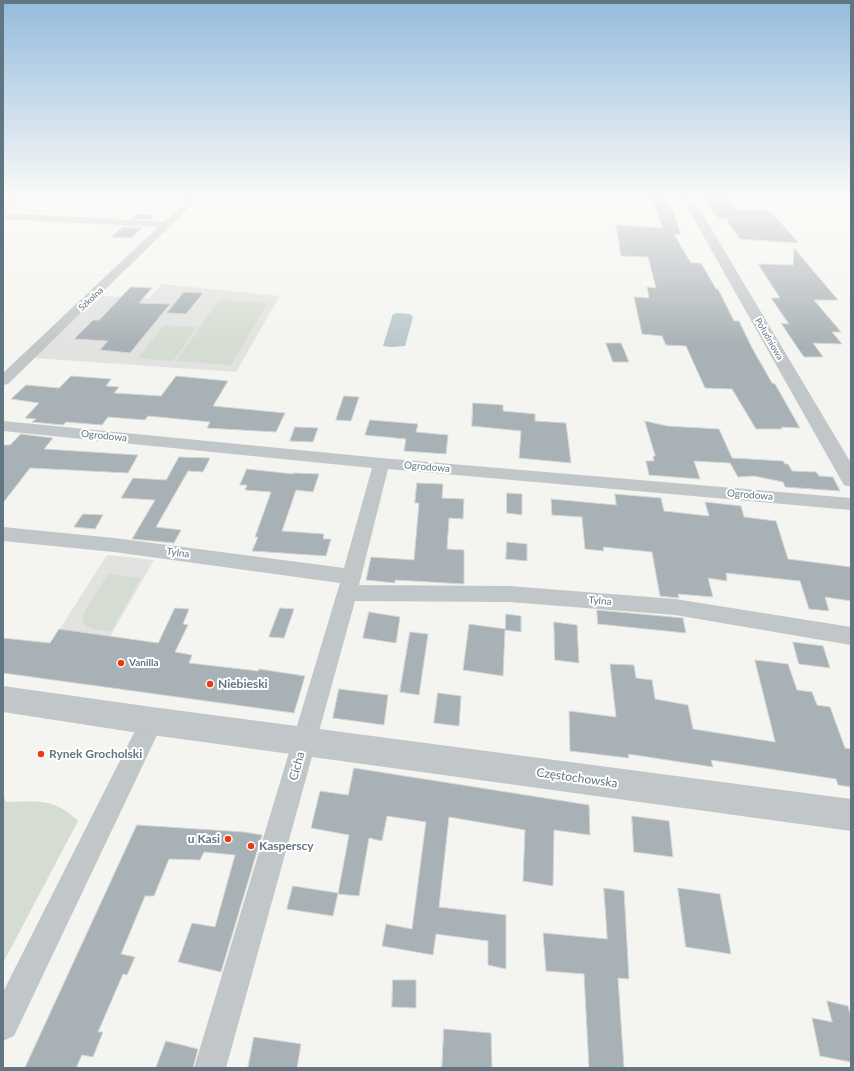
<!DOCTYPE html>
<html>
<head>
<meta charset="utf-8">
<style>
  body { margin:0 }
  #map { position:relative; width:854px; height:1071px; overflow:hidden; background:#f4f4f0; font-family:Lato,sans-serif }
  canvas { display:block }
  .frame { position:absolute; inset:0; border:4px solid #617683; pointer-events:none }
</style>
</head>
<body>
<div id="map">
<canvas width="854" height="1071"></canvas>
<div class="frame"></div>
</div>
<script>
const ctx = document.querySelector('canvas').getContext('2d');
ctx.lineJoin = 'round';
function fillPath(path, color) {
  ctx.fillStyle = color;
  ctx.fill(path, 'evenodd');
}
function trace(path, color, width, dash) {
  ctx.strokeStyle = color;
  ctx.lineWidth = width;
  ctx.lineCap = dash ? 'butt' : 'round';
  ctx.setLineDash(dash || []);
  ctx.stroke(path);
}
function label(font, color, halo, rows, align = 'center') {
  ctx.font = font + ' Lato,sans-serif';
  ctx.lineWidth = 4;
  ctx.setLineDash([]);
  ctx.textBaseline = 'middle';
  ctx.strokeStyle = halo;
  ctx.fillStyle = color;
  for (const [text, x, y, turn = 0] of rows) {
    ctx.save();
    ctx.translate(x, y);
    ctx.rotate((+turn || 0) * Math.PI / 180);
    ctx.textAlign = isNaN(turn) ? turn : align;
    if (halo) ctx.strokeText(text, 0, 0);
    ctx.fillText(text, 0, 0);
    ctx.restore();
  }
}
fillPath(new Path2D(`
  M162,284L280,296L236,372L34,358L99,296L149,298Z
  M107,555L154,560L83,684L29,677Z`), '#e2e3e1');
fillPath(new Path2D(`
  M219,300L268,303L231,365L176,361Z
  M164,325L197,327L173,361L138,358Z
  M108,574L141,578L111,631C101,630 85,631 82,619L86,609Z
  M3,793L6,802C37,802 53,797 78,821L3,963Z`), '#d5dcd1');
fillPath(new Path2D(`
  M398,313L410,314L413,317L405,346L392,347L383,346L393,314Z`), '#b8c6ca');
const building = new Path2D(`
  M652,198H667L671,209H672L681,235L674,234L691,263H701L716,289H718L734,321H739L752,348L772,383L775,384L800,428L781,427L782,429H756L732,389L705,388L686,346L666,345L662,336L642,334L634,297L649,298L647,287L656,288L648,257L621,256L616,225L662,228Z
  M703,198H730L738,210H769L799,243L740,239L726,219H720Z
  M137,214L155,215L150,220L132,219Z
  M123,227L142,228L131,238L111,237Z
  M794,248L838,300H814L841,332H832L842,344L813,343L823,357H804L797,347L781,323L789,324L771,298H780L758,264L793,265Z
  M131,287L152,288L139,303L170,304L130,353L100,350L108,341L74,339L93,320H99Z
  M184,292L203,293L186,314L167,313Z
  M606,343H621L629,362H613Z
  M71,376L111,379L106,386L119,387L114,393L161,396L176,376L228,381L213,406L285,413L276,432L207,428L210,422L148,416L145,420L108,417L102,425L66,422L63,425L32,422L36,419L25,418L39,403L11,399L26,385L59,388Z
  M344,396L359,397L351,421L336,420Z
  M473,403L503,405V411L535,414V421L566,423L571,463L519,458L521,431L472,426Z
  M370,420L418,424L416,432L448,435L446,454L404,451L406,439L365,435Z
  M645,421L667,426L719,429L732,458L783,461L785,464H788L792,471L816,472L819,476L833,477L840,491L785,487L783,482L754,476L738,477L730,463L694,461L700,479L649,475L646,461H654L653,456H655Z
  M295,427L318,428L313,442L290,441Z
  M21,434L53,438L44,449L138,455L128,473L30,468L3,503V445H10Z
  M179,457L210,458L203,472L188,471L156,527L181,530L174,543L132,539L155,500L121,498L133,478L166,480Z
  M247,469L293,474V473L319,474L313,492L296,490L282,531L324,534L323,539H331L326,556L252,551L258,537H255L271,492L245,490L247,485H240Z
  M417,483L443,484L442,498L464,499L463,519L449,518L447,549L464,550V584L395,580V583L366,580L371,557L414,560L419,503H415Z
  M507,493L522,494V515L507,513Z
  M615,494L661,498L664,511L709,516L705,502L741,506L744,517L776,521L788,559L851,567V601L825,597L829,611L809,609L800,581L726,573L727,581L708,578L713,597L678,594L679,598L660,596L652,552L603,547L604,551L585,549L582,517L552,515L551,499L616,505Z
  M83,514L103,515L95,529L74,527Z
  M507,542L527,544V561L506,559Z
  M175,608L189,609L183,624L188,625L175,652L192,655L189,663L258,671L259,669L305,676L294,713L3,673V638L50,643L59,629L158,643Z
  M280,608L294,609L284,638L269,637Z
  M597,610L683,618L686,633L598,624Z
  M369,612L400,617L396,643L363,638Z
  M506,614L521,616V632L505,630L503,676L463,670L469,624L505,629Z
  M554,622L577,625L579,663L555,660Z
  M410,632L428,634L419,695L400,692Z
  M793,642L823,646L830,668L799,664Z
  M755,660L788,664L797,690L812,692L817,705L830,707L845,748L851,749V787L838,785L836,779L711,760L713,767L628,754L629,758L570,751L569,711L616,717L610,664L634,665L636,678L652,680L655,699L688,705L693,729L775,742Z
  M339,689L388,695L384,725L333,718Z
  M438,693L461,696L459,726L434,723Z
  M354,768L589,805L590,835L554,830L553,886L523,881L525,830L449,817L439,907L506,915V969L488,965V941L436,934L433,955L382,946L386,924L412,929L426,822L387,816L382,841L369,838L359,896L338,894L349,835L311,828L320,791L348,795Z
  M632,816L669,821L673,857L634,852Z
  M137,825L244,832L262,835L221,972L178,962L192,923L215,927L235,855L204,852L200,860L169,859L154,896H145L121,954L135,957L127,975L123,974L98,1032H103L93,1057L82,1055L76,1068H25Z
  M293,886L338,893L333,916L287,909Z
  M604,888L624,891L629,979L618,978L624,1068H589L584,974L546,971L543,933L607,939Z
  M678,888L720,894L731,954L686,947Z
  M393,980H416V1008L392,1007Z
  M827,1001L848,1006L851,1017V1062L820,1056L812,1018L832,1022Z
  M444,1029L491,1033L492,1068H442Z
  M254,1037L301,1044L297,1068H248Z
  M166,1041L198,1049L193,1068H156Z`);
fillPath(building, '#a8b1b6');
trace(building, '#d5d5d3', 1);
fillPath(new Path2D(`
  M16,198H26L5,213L164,222L190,198H199L8,384L3,385V373L158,227L3,219V207Z
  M3,421L381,458L851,498V510L388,469L359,585L509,586L675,599L851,627V645L675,615L509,602L355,601L226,1068H194L340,583L114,552L3,541V527L114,538L344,568L372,468L3,431Z
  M152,710L160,713L164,721L160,729L14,1036L3,1041V992L144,713Z`), '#c1c6c8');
fillPath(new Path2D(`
  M682,198H693L851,463V487L844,485L841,480Z
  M3,686L152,707L851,799V831L152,735L3,712Z`), '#c1c6c8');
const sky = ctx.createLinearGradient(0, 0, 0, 348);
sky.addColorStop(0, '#95bbdc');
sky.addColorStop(0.57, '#fafaf8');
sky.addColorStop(1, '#fafaf800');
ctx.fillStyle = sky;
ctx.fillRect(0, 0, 854, 348);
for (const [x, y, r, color] of [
  [121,663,4,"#ee3816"],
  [210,684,4,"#ee3816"],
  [41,754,4,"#ee3816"],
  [228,839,4,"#ee3816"],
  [251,846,4,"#ee3816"]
]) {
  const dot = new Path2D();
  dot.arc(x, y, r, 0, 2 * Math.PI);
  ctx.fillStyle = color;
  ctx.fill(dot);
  trace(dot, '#fff', 1.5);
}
label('9px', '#617683', '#fff', [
  ["Szkolna",91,299,-43],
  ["Południowa",769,339,60]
]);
label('10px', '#617683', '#fff', [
  ["Ogrodowa",104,436,6],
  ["Ogrodowa",427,467,5],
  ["Ogrodowa",750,495,5],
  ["Tylna",178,553,8],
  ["Tylna",600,601,5]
]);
label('bold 10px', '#617683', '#fff', [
  ["Vanilla",129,663]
], 'left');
label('bold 12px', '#617683', '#fff', [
  ["Niebieski",218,684],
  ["Rynek Grocholski",49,754],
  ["u Kasi",220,839,"right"],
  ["Kasperscy",259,846]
], 'left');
label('12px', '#617683', '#fff', [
  ["Cicha",297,766,-74],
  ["Częstochowska",577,778,8]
]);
</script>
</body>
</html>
